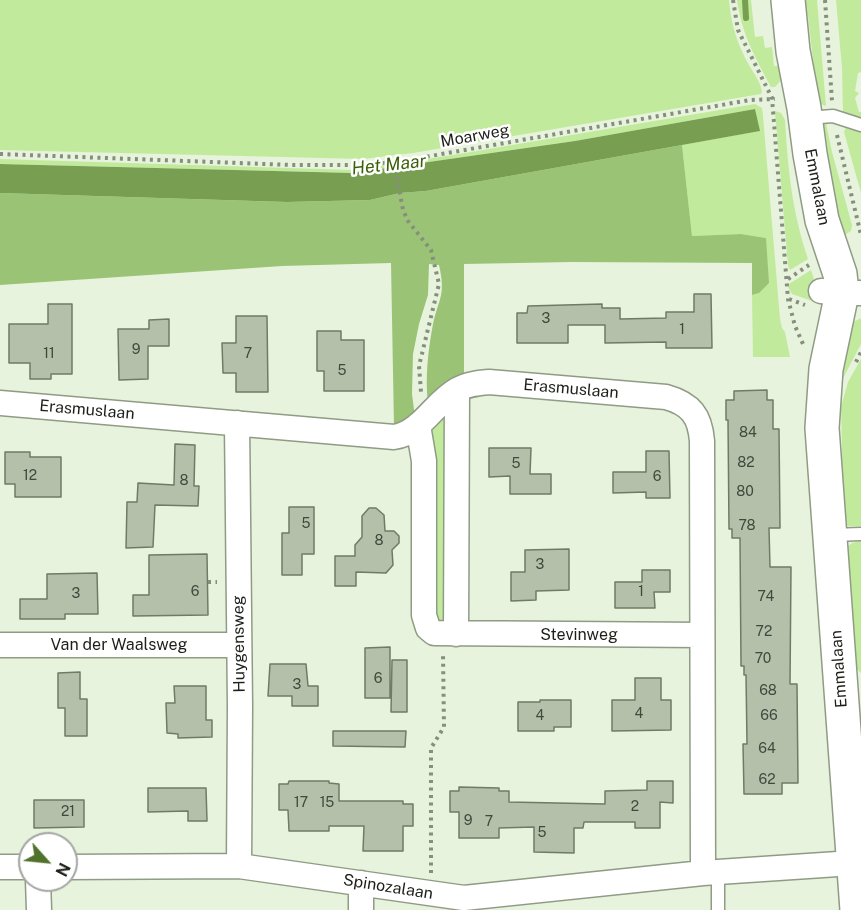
<!DOCTYPE html>
<html>
<head>
<meta charset="utf-8">
<style>
  body { margin:0 }
  #map { position:relative; width:861px; height:910px; overflow:hidden; background:#e7f3dd; font-family:"Public Sans",sans-serif }
  canvas { display:block }
  .north { position:absolute; left:18px; top:832px; width:60px; height:60px; box-sizing:border-box; background:#fff; border:2px solid #a4a6a3; border-radius:50%; rotate:117deg; font-size:16px; font-weight:700; line-height:24px; text-align:center; color:#1c2018 }
  .north::after { content:''; display:block; margin:auto; width:21px; height:27px; background:#50722a; clip-path:polygon(50% 0,100% 100%,50% 72%,0 100%) }
</style>
</head>
<body>
<div id="map">
<canvas width="861" height="910"></canvas>
<div class="north">N</div>
</div>
<script>
const ctx = document.querySelector('canvas').getContext('2d');
ctx.lineJoin = 'round';
function fillPath(path, color) {
  ctx.fillStyle = color;
  ctx.fill(path, 'evenodd');
}
function trace(path, color, width, dash) {
  ctx.strokeStyle = color;
  ctx.lineWidth = width;
  ctx.lineCap = dash ? 'butt' : 'round';
  ctx.setLineDash(dash || []);
  ctx.stroke(path);
}
function label(font, color, halo, rows, align = 'center') {
  ctx.font = font + ' "Public Sans",sans-serif';
  ctx.lineWidth = 5;
  ctx.setLineDash([]);
  ctx.textBaseline = 'middle';
  ctx.strokeStyle = halo;
  ctx.fillStyle = color;
  for (const [text, x, y, turn = 0] of rows) {
    ctx.save();
    ctx.translate(x, y);
    ctx.rotate((+turn || 0) * Math.PI / 180);
    ctx.textAlign = isNaN(turn) ? turn : align;
    if (halo) ctx.strokeText(text, 0, 0);
    ctx.fillText(text, 0, 0);
    ctx.restore();
  }
}
fillPath(new Path2D(`
  M0,0H729C731,24 737,44 749,65C754,74 760,81 762,91L761,94L413,153L363,159L0,150Z
  M737,0H751L755,37L763,36L765,48L772,47L774,66H780L782,79L775,87H771C755,57 742,35 737,0Z
  M801,0H817L826,106L818,103L808,16L802,7Z
  M836,0H861V72L858,73L855,91L859,93L855,98L859,112H861V118L843,113L842,68Z
  M755,104L762,108L763,116L780,319L782,328L785,332L790,357H753L752,295L759,293L766,238L741,234L692,236L682,145L759,131L755,109L575,141L352,173L0,164V159L353,170L453,155Z
  M775,111L781,113L785,120C788,170 792,211 808,259L790,270L788,266Z
  M826,123L832,152L852,225L851,231L835,241L821,127Z
  M846,127L861,131V193L844,132Z
  M811,270L816,285L815,302L792,294L788,287L789,284Z
  M861,318V344L839,386L842,328Z
  M861,359V526H848L839,520L838,467L842,449L841,407L848,382Z
  M442,418L447,423L446,624L431,619V428Z
  M861,541V673L855,667L846,548L852,543Z`), '#c2ea9c');
fillPath(new Path2D(`
  M682,145L692,236L741,234L766,238L769,283L759,293L752,295V263L572,262L464,264V375L428,404C425,377 428,351 433,324C439,297 446,296 439,265L429,264L428,295L419,324L413,354L412,394L415,418L394,427L391,263L282,266L0,285V193L287,202L370,200L400,193L426,191Z`), '#9bc375');
fillPath(new Path2D(`
  M755,109L760,131L426,191L400,193L370,200L287,202L0,193V164L352,173L575,141Z`), '#789e51');
trace(new Path2D(`
  M745,0L746,18`), '#789e51', 6);
const building = new Path2D(`
  M694,294H711L712,348H666V342L605,343V325H568V343H517V313H527L528,306L602,304V308H620V319L666,318V312H694Z
  M48,304H72V374H51V379H30V363H9V324H48Z
  M236,316H267L268,392H236V373H223L222,343H236Z
  M169,319V346H148V379L119,380L118,329H149V320Z
  M317,331H341V340H364V391H324V371H317Z
  M767,390V400H773V429H779L780,528H769L770,567H791L790,684H797L798,783H782V794H744L743,744H747L746,675H744V666H741L740,538H732V529H729L728,420H726V400H734V391Z
  M175,444L195,445L194,486H199L198,506L155,505L153,547L126,548L127,502H137L138,483L174,485Z
  M489,448H531L530,474H551V494H510V476L489,477Z
  M646,451H669L670,498H646V492L613,493V472H646Z
  M5,452H30V457H61V497H15V484H5Z
  M289,507H314V554H302V575H282V533H289Z
  M369,508H376L384,515L385,531H394L399,536V543L392,550L393,565L386,573L356,572V586H335V556H355V545L362,537V516Z
  M569,549V590L536,591V600L511,601V572H525V550Z
  M207,554L208,615L133,616V595H149V555Z
  M642,570H670V592H654L655,608H615V582H642Z
  M97,573L98,614H65V619H20V599H47V574Z
  M390,647V698H365V648Z
  M392,660H407V712H391Z
  M270,664H306L308,686H318V706H292V696H268Z
  M80,672V699H87V736H65V708H58V673Z
  M635,678H661V700H671V730L612,731V700H635Z
  M174,686H206V720H212V737L178,738V734L167,733L166,703H175Z
  M540,700H571V727H554V731H518V702H540Z
  M333,731H406L405,747L333,746Z
  M289,781H329V783L339,784V801H403V804H413V826H403V851H363L364,826H329V831H289L288,810H279V784H288Z
  M647,781H673V803L660,802V828H635V822H584L583,828H574V853L534,852V827L499,828V838H459V812H450V791H459V787L499,788V791H509V802L605,804V791L647,790Z
  M148,788H206L207,821H188V811L148,812Z
  M34,800H84V827L34,828Z`);
fillPath(building, '#b4c0aa');
trace(building, '#707b67', 1.5);
const lane = new Path2D(`
  M807,118L833,116L861,125
  M832,535L861,534
  M718,910V874`);
const street = new Path2D(`
  M821,291L842,293H861
  M0,403L394,437C421,433 434,403 457,390C467,384 478,383 489,382L666,397C691,404 700,416 702,441L703,873
  M237,423L240,707L239,866
  M418,425L424,461V615L428,628L434,633L702,635
  M456,634L457,390
  M0,645H239
  M0,867H30
  M66,867L239,866L464,898L703,873L853,863
  M38,880L39,910
  M361,910V883`);
const secondary = new Path2D(`
  M788,0L793,51L804,108L810,154L822,220L840,274L842,293L826,369L822,428L857,910`);
trace(lane, '#909b86', 15);
trace(street, '#909b86', 27);
trace(secondary, '#909b86', 36);
trace(new Path2D(`
  M733,0L738,30L772,98L788,299L795,326L803,344
  M825,0L832,101
  M837,135L861,235
  M0,154L292,165H365L402,161L750,100L775,99
  M394,162L403,210L408,221L431,250L439,284L419,366L421,392
  M788,279L809,265
  M789,299L805,305
  M856,362L861,352
  M208,582H217
  M431,873V748L444,727L443,653`), '#868e7e', 4, [3, 4.5]);
trace(lane, '#fff', 12);
trace(street, '#fff', 24);
trace(secondary, '#fff', 33);
label('14px', '#42483c', null, [
  ["3",546,319],
  ["1",682,330],
  ["9",136,350],
  ["11",49,354],
  ["7",248,354],
  ["5",342,371],
  ["84",748,433],
  ["82",746,463],
  ["5",516,464],
  ["12",30,476],
  ["6",657,477],
  ["8",184,481],
  ["80",745,492],
  ["5",306,524],
  ["78",747,526],
  ["8",379,541],
  ["3",540,565],
  ["6",195,592],
  ["1",641,592],
  ["3",76,594],
  ["74",766,597],
  ["72",764,632],
  ["70",763,659],
  ["6",378,679],
  ["3",297,685],
  ["68",768,691],
  ["4",639,714],
  ["4",540,716],
  ["66",769,716],
  ["64",767,749],
  ["62",767,780],
  ["17",301,803],
  ["15",327,803],
  ["2",635,807],
  ["21",68,812],
  ["9",468,821],
  ["7",489,822],
  ["5",542,833]
]);
label('16px', '#1c2018', '#fff', [
  ["Moarweg",475,136,-10],
  ["Emmalaan",817,187,79],
  ["Erasmuslaan",571,389,5],
  ["Erasmuslaan",87,410,5],
  ["Stevinweg",579,635],
  ["Huygensweg",239,644,-91],
  ["Van der Waalsweg",119,645],
  ["Emmalaan",839,669,-94],
  ["Spinozalaan",388,887,9]
]);
label('italic 18px', '#3b5e08', '#fff', [
  ["Het Maar",389,165,-6]
]);
</script>
</body>
</html>
